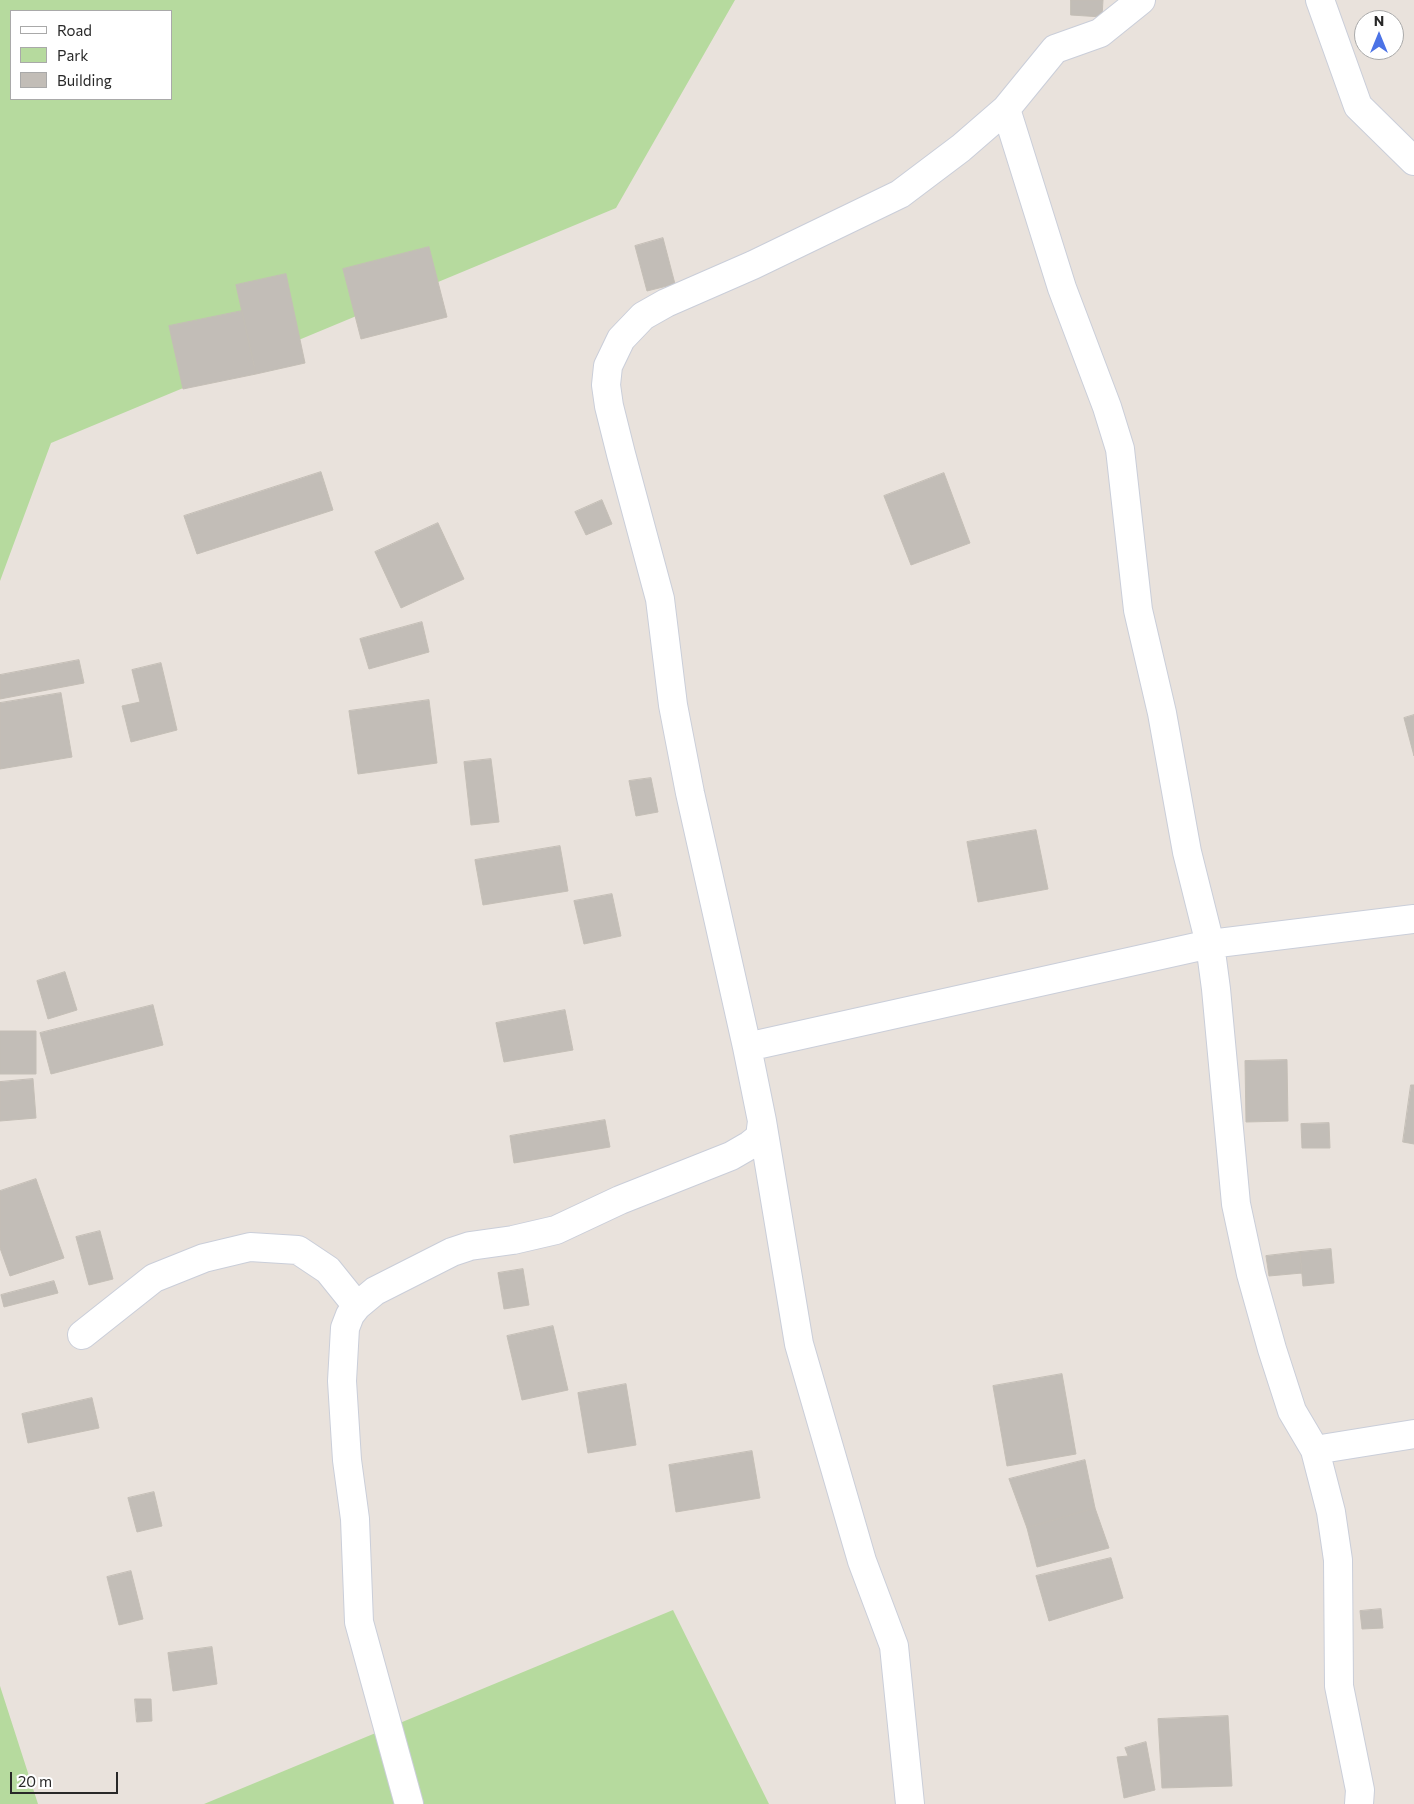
<!DOCTYPE html>
<html>
<head>
<meta charset="utf-8">
<style>
  body { margin:0 }
  #map { position:relative; width:1414px; height:1804px; overflow:hidden; background:#e9e2dc; font-family:Commissioner,sans-serif }
  canvas { display:block }
  .legend { position:absolute; left:10px; top:10px; width:162px; height:90px; box-sizing:border-box; background:#fff; border:1px solid #a9a9a9; margin:0; padding:6px 9px; list-style:none; font-size:15px; color:#282828 }
  .legend li { display:flex; align-items:center; gap:10px; height:25px }
  .legend b { width:25px; border:1px solid #a9a9a9 }
  .north { position:absolute; left:1354px; top:10px; width:50px; height:50px; box-sizing:border-box; background:#fff; border:1px solid #a9a9a9; border-radius:50%; rotate:0deg; font-size:14px; font-weight:700; line-height:20px; text-align:center; color:#282828 }
  .north::after { content:''; display:block; margin:auto; width:18px; height:22px; background:#4c73e6; clip-path:polygon(50% 0,100% 100%,50% 72%,0 100%) }
  .scale { position:absolute; left:10px; top:1772px; width:108px; height:22px; box-sizing:border-box; border:2px solid #282828; border-top:0; padding-left:6px; font-size:15px; line-height:18px; white-space:nowrap; color:#282828; -webkit-text-stroke:4px #fff; paint-order:stroke }
</style>
</head>
<body>
<div id="map">
<canvas width="1414" height="1804"></canvas>
<ul class="legend">
<li><b style="height:6px;background:#fff"></b>Road</li>
<li><b style="height:14px;background:#b6da9e"></b>Park</li>
<li><b style="height:14px;background:#c2bdb7"></b>Building</li>
</ul>
<div class="north">N</div>
<div class="scale">20 m</div>
</div>
<script>
const ctx = document.querySelector('canvas').getContext('2d');
ctx.lineJoin = 'round';
function fillPath(path, color) {
  ctx.fillStyle = color;
  ctx.fill(path, 'evenodd');
}
function trace(path, color, width, dash) {
  ctx.strokeStyle = color;
  ctx.lineWidth = width;
  ctx.lineCap = dash ? 'butt' : 'round';
  ctx.setLineDash(dash || []);
  ctx.stroke(path);
}
fillPath(new Path2D(`
  M0,0H735L616,208L51,443L0,581ZM11,11H171V99H11Z
  M673,1610L769,1804H204Z
  M0,1686L38,1804H0Z`), '#b6da9e');
const building = new Path2D(`
  M1071,0H1103L1102,17L1071,15Z
  M663,238L675,284L647,291L635,246Z
  M429,247L447,317L361,339L343,269Z
  M286,274L305,363L256,374L236,285Z
  M242,311L256,374L183,389L169,326Z
  M321,472L333,510L197,554L184,516Z
  M944,473L970,543L911,565L884,496Z
  M602,500L612,524L586,535L575,512Z
  M438,523L464,579L401,608L375,552Z
  M422,622L429,652L369,669L360,639Z
  M79,660L84,683L0,699V675Z
  M161,663L177,730L131,742L122,706L140,702L132,670Z
  M61,693L72,757L0,769V703Z
  M429,700L437,763L358,774L349,711Z
  M1414,715V756L1404,718Z
  M491,759L499,822L471,825L464,762Z
  M651,778L658,812L636,816L629,781Z
  M1036,830L1048,889L978,902L967,842Z
  M560,846L568,891L483,905L475,860Z
  M612,894L621,936L584,944L574,901Z
  M65,972L77,1010L48,1019L37,981Z
  M153,1005L163,1045L51,1074L40,1033Z
  M565,1010L573,1050L504,1062L496,1023Z
  M0,1031H36V1074H0Z
  M1287,1060L1288,1121L1246,1122L1245,1061Z
  M33,1079L36,1118L0,1121V1082Z
  M1411,1085H1414V1144L1403,1142Z
  M605,1120L610,1147L514,1163L510,1136Z
  M1329,1123L1330,1148H1302L1301,1124Z
  M36,1179L64,1258L10,1276L0,1248V1191Z
  M100,1231L113,1279L89,1285L76,1237Z
  M1331,1249L1334,1283L1303,1286L1300,1252Z
  M1300,1252L1302,1273L1269,1276L1266,1256Z
  M523,1269L529,1305L504,1309L498,1273Z
  M54,1281L58,1293L4,1307L1,1295Z
  M553,1326L568,1390L522,1400L507,1336Z
  M1062,1374L1076,1454L1007,1466L993,1386Z
  M626,1384L636,1445L588,1453L578,1393Z
  M92,1398L99,1428L28,1443L22,1414Z
  M752,1451L760,1498L676,1512L669,1465Z
  M1085,1460L1095,1508L1027,1528L1009,1479Z
  M154,1492L162,1526L137,1532L128,1498Z
  M1095,1508L1109,1548L1037,1567L1027,1528Z
  M1111,1558L1123,1598L1049,1621L1036,1576Z
  M131,1571L143,1619L119,1625L107,1577Z
  M1381,1609L1383,1628L1362,1629L1360,1611Z
  M212,1647L217,1684L173,1691L168,1653Z
  M135,1699H151L152,1721L137,1722Z
  M1228,1716L1232,1786L1162,1788L1158,1719Z
  M1146,1742L1155,1790L1124,1798L1117,1757L1128,1756L1125,1748Z`);
fillPath(building, '#c2bdb7');
trace(building, '#c4beb6', 1);
const minor = new Path2D(`
  M1320,0L1358,106L1414,161
  M1006,109L1062,288L1107,407L1120,449L1138,610L1162,713L1187,852L1210,944L1216,989L1236,1204L1251,1274L1272,1349L1292,1411L1315,1450L1331,1512L1338,1560L1339,1686L1360,1790L1359,1804
  M747,1047L1210,944L1414,919
  M762,1121L799,1344L862,1561L894,1646L910,1804
  M82,1335L154,1278L204,1258L250,1247L298,1250L328,1270L357,1306
  M1315,1450L1414,1434
  M409,1804L359,1622L355,1519L347,1460L342,1381L345,1328L350,1315L357,1306L375,1291L452,1252L470,1246L513,1240L556,1230L620,1200L731,1156L750,1145L760,1137L762,1121L747,1047L690,793L673,705L660,599L621,454L609,406L606,385L608,366L621,339L643,316L666,303L753,265L900,194L961,148L1006,109L1055,49L1100,33L1141,0`);
trace(minor, '#caced9', 30);
trace(minor, '#fff', 28);
</script>
</body>
</html>
